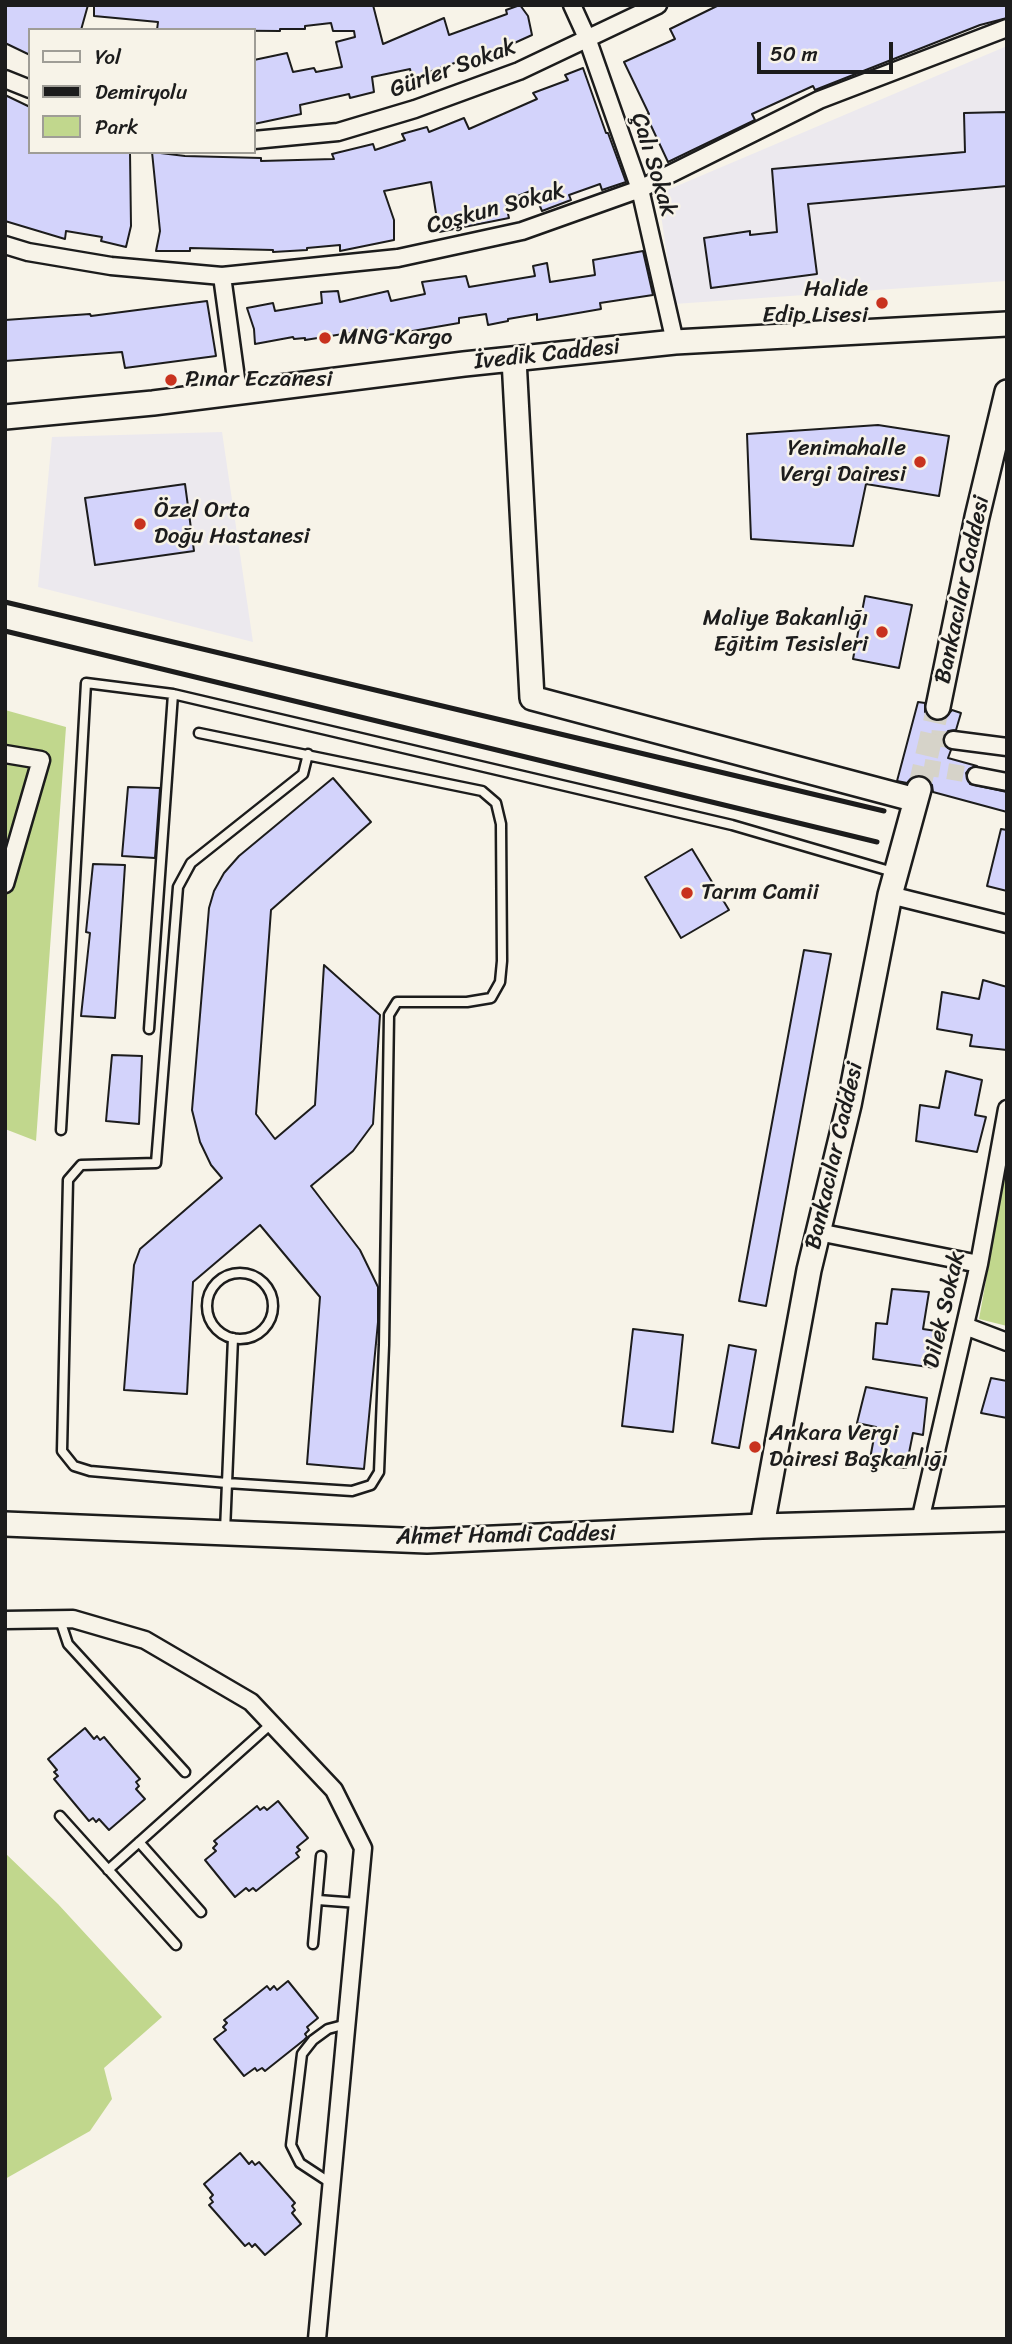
<!DOCTYPE html>
<html>
<head>
<meta charset="utf-8">
<style>
  body { margin:0 }
  #map { position:relative; width:1012px; height:2344px; overflow:hidden; background:#f7f3e8; font-family:Sriracha,sans-serif }
  canvas { display:block }
  .frame { position:absolute; inset:0; border:7px solid #1c1c1c; pointer-events:none }
  .legend { position:absolute; left:28px; top:28px; width:228px; height:126px; box-sizing:border-box; background:#f7f3e8; border:2px solid #9f9d96; margin:0; padding:9px 12px; list-style:none; font-size:21px; color:#1c1c1c }
  .legend li { display:flex; align-items:center; gap:14px; height:35px }
  .legend b { width:35px; border:2px solid #9f9d96 }
  .scale { position:absolute; left:757px; top:42px; width:136px; height:32px; box-sizing:border-box; border:4px solid #1c1c1c; border-top:0; padding-left:9px; font-size:21px; line-height:24px; white-space:nowrap; color:#1c1c1c; -webkit-text-stroke:5px #f7f3e8; paint-order:stroke }
</style>
</head>
<body>
<div id="map">
<canvas width="1012" height="2344"></canvas>
<div class="frame"></div>
<ul class="legend">
<li><b style="height:9px;background:#f7f3e8"></b>Yol</li>
<li><b style="height:9px;background:#1c1c1c"></b>Demiryolu</li>
<li><b style="height:19px;background:#c1d78d"></b>Park</li>
</ul>
<div class="scale">50 m</div>
</div>
<script>
const ctx = document.querySelector('canvas').getContext('2d');
ctx.lineJoin = 'round';
function fillPath(path, color) {
  ctx.fillStyle = color;
  ctx.fill(path, 'evenodd');
}
function trace(path, color, width, dash) {
  ctx.strokeStyle = color;
  ctx.lineWidth = width;
  ctx.lineCap = dash ? 'butt' : 'round';
  ctx.setLineDash(dash || []);
  ctx.stroke(path);
}
function label(font, color, halo, rows, align = 'center') {
  ctx.font = font + ' Sriracha,sans-serif';
  ctx.lineWidth = 5;
  ctx.setLineDash([]);
  ctx.textBaseline = 'middle';
  ctx.strokeStyle = halo;
  ctx.fillStyle = color;
  for (const [text, x, y, turn = 0] of rows) {
    ctx.save();
    ctx.translate(x, y);
    ctx.rotate((+turn || 0) * Math.PI / 180);
    ctx.textAlign = isNaN(turn) ? turn : align;
    if (halo) ctx.strokeText(text, 0, 0);
    ctx.fillText(text, 0, 0);
    ctx.restore();
  }
}
fillPath(new Path2D(`
  M1007,46V281L674,304L658,194Z
  M222,432L253,642L38,587L52,437Z`), '#ece9ee');
fillPath(new Path2D(`
  M5,710L66,727L36,1141L5,1129Z
  M1007,1164V1326L979,1319Z
  M5,1853L58,1904L162,2017L104,2068L112,2099L90,2131L5,2179Z`), '#c1d78d');
const building = new Path2D(`
  M5,5H88L81,30H30V55L5,43Z
  M94,5H373L383,44L444,18L449,35L507,14L506,10L520,5L528,16L532,35L510,45L511,49L487,58L485,55L465,64L463,60L412,78L410,69L372,77L374,92L350,98L349,94L300,105L301,114L254,124V60L287,53L293,72L314,68L316,72L342,67L336,42L355,37L354,31H333L331,23L305,26V29H280V31L157,30L158,22L94,16Z
  M719,5H1007V18L980,25L815,90L813,86L752,114L755,120L668,162L646,115L649,114L624,62L675,39L670,29Z
  M583,68L606,133H608L626,182L602,190L600,184L569,195L571,200L542,211L533,190L505,201L509,218L439,232L431,182L384,191L394,220V240L340,251V245L307,248V250L273,252V250L190,248V251H156L160,231L152,152L185,156L261,158V161L334,159L332,154L373,144L375,150L405,140L402,134L427,127L429,132L464,118L469,129L537,99L533,93L568,80L565,75Z
  M5,95L30,107V152H130L131,226L126,247L101,241L102,237L66,231L65,239L5,221Z
  M1007,112V186L808,204L817,274L711,288L704,238L750,231V235L777,232L772,169L965,152L964,113Z
  M643,251L653,295L600,303L601,309L555,317L537,320V314L508,319V321L488,325L486,314L459,318V323L395,334L376,336L375,329L305,340V338L294,339L293,337L255,344L254,329L247,308L273,303L275,311L322,303L321,292L338,291L340,302L388,291L391,301L425,294L422,282L466,276L469,287L535,276L533,266L547,263L550,282L595,275L593,260Z
  M207,301L216,356L125,368L122,352L5,361V320L90,314L91,316Z
  M878,425L949,436L939,496L866,484L853,546L751,539L747,434Z
  M185,484L194,551L95,565L85,498Z
  M865,596L912,605L899,668L853,659Z
  M918,702L925,703V712L935,720H943L952,710L961,713L956,730L948,731L943,738L944,745L951,750L948,758L977,766L969,769L966,773L970,784L1007,792V812L933,792L932,785L923,776H915L907,783L897,781Z
  M333,778L371,822L271,910L256,1114L275,1139L315,1105L324,965L380,1015L373,1124L353,1151L311,1186L360,1250L378,1287V1322L364,1469L307,1464L320,1297L260,1225L193,1282L187,1394L124,1390L134,1265L140,1249L222,1178L211,1165L200,1142L192,1110L209,908L214,891L224,873L239,856Z
  M128,787L160,788L155,858L122,856Z
  M1001,829L1007,830V891L987,886Z
  M692,849L729,910L681,938L645,877Z
  M93,864L125,865L115,1018L81,1016L90,933L86,932Z
  M804,950L831,954L766,1306L739,1301Z
  M983,980L1007,987V1050L970,1046L972,1035L937,1029L942,992L979,999Z
  M112,1055L142,1056L139,1124L106,1121Z
  M946,1071L982,1080L975,1115L986,1117L977,1152L916,1141L920,1105L939,1108Z
  M892,1289L929,1292L923,1329L943,1332L935,1368L873,1359L876,1323L887,1324Z
  M633,1329L683,1335L673,1432L622,1426Z
  M729,1345L756,1350L739,1448L712,1443Z
  M991,1378L1007,1381V1418L981,1413Z
  M866,1387L927,1398L923,1435L913,1433L906,1468L869,1464L876,1427L857,1423Z
  M85,1728L94,1739L97,1736L100,1740L104,1737L114,1749L140,1779L136,1782L139,1786L136,1789L145,1799L109,1830L99,1819L96,1822L93,1818L89,1821L54,1779L58,1776L54,1772L57,1770L48,1759Z
  M278,1801L308,1838L297,1847L300,1850L296,1853L299,1857L286,1867L256,1891L253,1888L249,1891L246,1888L235,1897L205,1860L216,1851L213,1848L217,1844L214,1841L257,1806L260,1810L264,1807L267,1810Z
  M288,1981L318,2018L307,2027L309,2030L305,2034L307,2037L304,2040L265,2071L262,2068L257,2071L255,2068L244,2076L214,2039L226,2030L223,2027L227,2023L224,2020L237,2010L267,1986L270,1990L274,1986L277,1990Z
  M240,2153L249,2164L252,2161L255,2165L259,2162L295,2203L292,2206L295,2210L292,2213L301,2224L265,2255L255,2244L252,2247L249,2243L245,2246L209,2205L213,2202L210,2198L213,2195L204,2184Z`);
fillPath(building, '#d3d3fb');
trace(building, '#1c1c1c', 2);
trace(new Path2D(`
  M931,738L953,740
  M924,767L976,776`), '#d6d3c9', 16, [16, 8]);
trace(new Path2D(`
  M919,789L938,707`), '#d6d3c9', 23, [23, 11]);
const lane = new Path2D(`
  M199,733L482,791L496,803L501,824L502,961L500,982L491,998L467,1002H397L389,1015L384,1345L379,1472L371,1485L352,1491L227,1483L233,1338
  M149,1029L173,694
  M61,1130L86,683L173,694L732,825L893,872
  M207 1306a33 33 0 1 1 66 0a33 33 0 1 1-66 0Z
  M225,1531L227,1483L90,1471L74,1466L62,1451L68,1180L81,1165L156,1163L178,887L191,863L303,774L308,754
  M60,1620L68,1644L185,1772
  M60,1816L176,1945
  M139,1842L201,1912
  M108,1870L271,1724
  M318,1900L358,1903
  M313,1944L321,1856
  M332,2184L300,2163L291,2145L302,2054L313,2040L328,2029L347,2024`);
const street = new Path2D(`
  M572,5L587,38L640,189L675,342
  M5,79L30,89
  M254,140L338,132L415,109L519,71L658,5
  M5,245L28,252L111,266L222,276L398,258L522,231L640,189L819,100L1007,28
  M222,276L238,393
  M953,740L1007,747
  M5,754L41,760L5,884
  M976,776L1007,782
  M890,895L1007,924
  M818,1232L979,1264
  M965,1326L1007,1342
  M920,1521L979,1264L1007,1109
  M5,1620L73,1619L145,1640L251,1702L334,1790L363,1848L317,2339`);
const secondary = new Path2D(`
  M514,359L532,698L916,800
  M5,417L153,403L464,364L675,342L1007,324
  M938,707L977,517L1007,392
  M5,1524L427,1541L762,1526L1007,1519
  M762,1526L809,1270L849,1105L890,895L919,789`);
trace(lane, '#1c1c1c', 13);
trace(street, '#1c1c1c', 21);
trace(secondary, '#1c1c1c', 28);
trace(lane, '#f7f3e8', 8);
trace(street, '#f7f3e8', 16);
trace(secondary, '#f7f3e8', 23);
trace(new Path2D(`
  M5,602L884,811
  M5,631L877,842`), '#1c1c1c', 5);
for (const [x, y, r, color] of [
  [882,303,7,"#c8321e"],
  [325,338,7,"#c8321e"],
  [171,380,7,"#c8321e"],
  [920,462,7,"#c8321e"],
  [140,524,7,"#c8321e"],
  [882,632,7,"#c8321e"],
  [687,893,7,"#c8321e"],
  [755,1447,7,"#c8321e"]
]) {
  const dot = new Path2D();
  dot.arc(x, y, r, 0, 2 * Math.PI);
  ctx.fillStyle = color;
  ctx.fill(dot);
  trace(dot, '#f7f3e8', 2.5);
}
label('23px', '#1c1c1c', '#f7f3e8', [
  ["Gürler Sokak",453,69,-20],
  ["Çalı Sokak",653,165,73],
  ["Coşkun Sokak",496,209,-15],
  ["İvedik Caddesi",547,355,-6],
  ["Bankacılar Caddesi",963,590,-78],
  ["Bankacılar Caddesi",835,1156,-77],
  ["Dilek Sokak",945,1310,-77],
  ["Ahmet Hamdi Caddesi",506,1536,-1]
]);
label('23px', '#1c1c1c', '#f7f3e8', [
  ["Halide",868,290,"right"],
  ["Edip Lisesi",868,316,"right"],
  ["MNG Kargo",339,338],
  ["Pınar Eczanesi",185,380],
  ["Yenimahalle",906,449,"right"],
  ["Vergi Dairesi",906,475,"right"],
  ["Özel Orta",154,511],
  ["Doğu Hastanesi",154,537],
  ["Maliye Bakanlığı",868,619,"right"],
  ["Eğitim Tesisleri",868,645,"right"],
  ["Tarım Camii",701,893],
  ["Ankara Vergi",769,1434],
  ["Dairesi Başkanlığı",769,1460]
], 'left');
</script>
</body>
</html>
